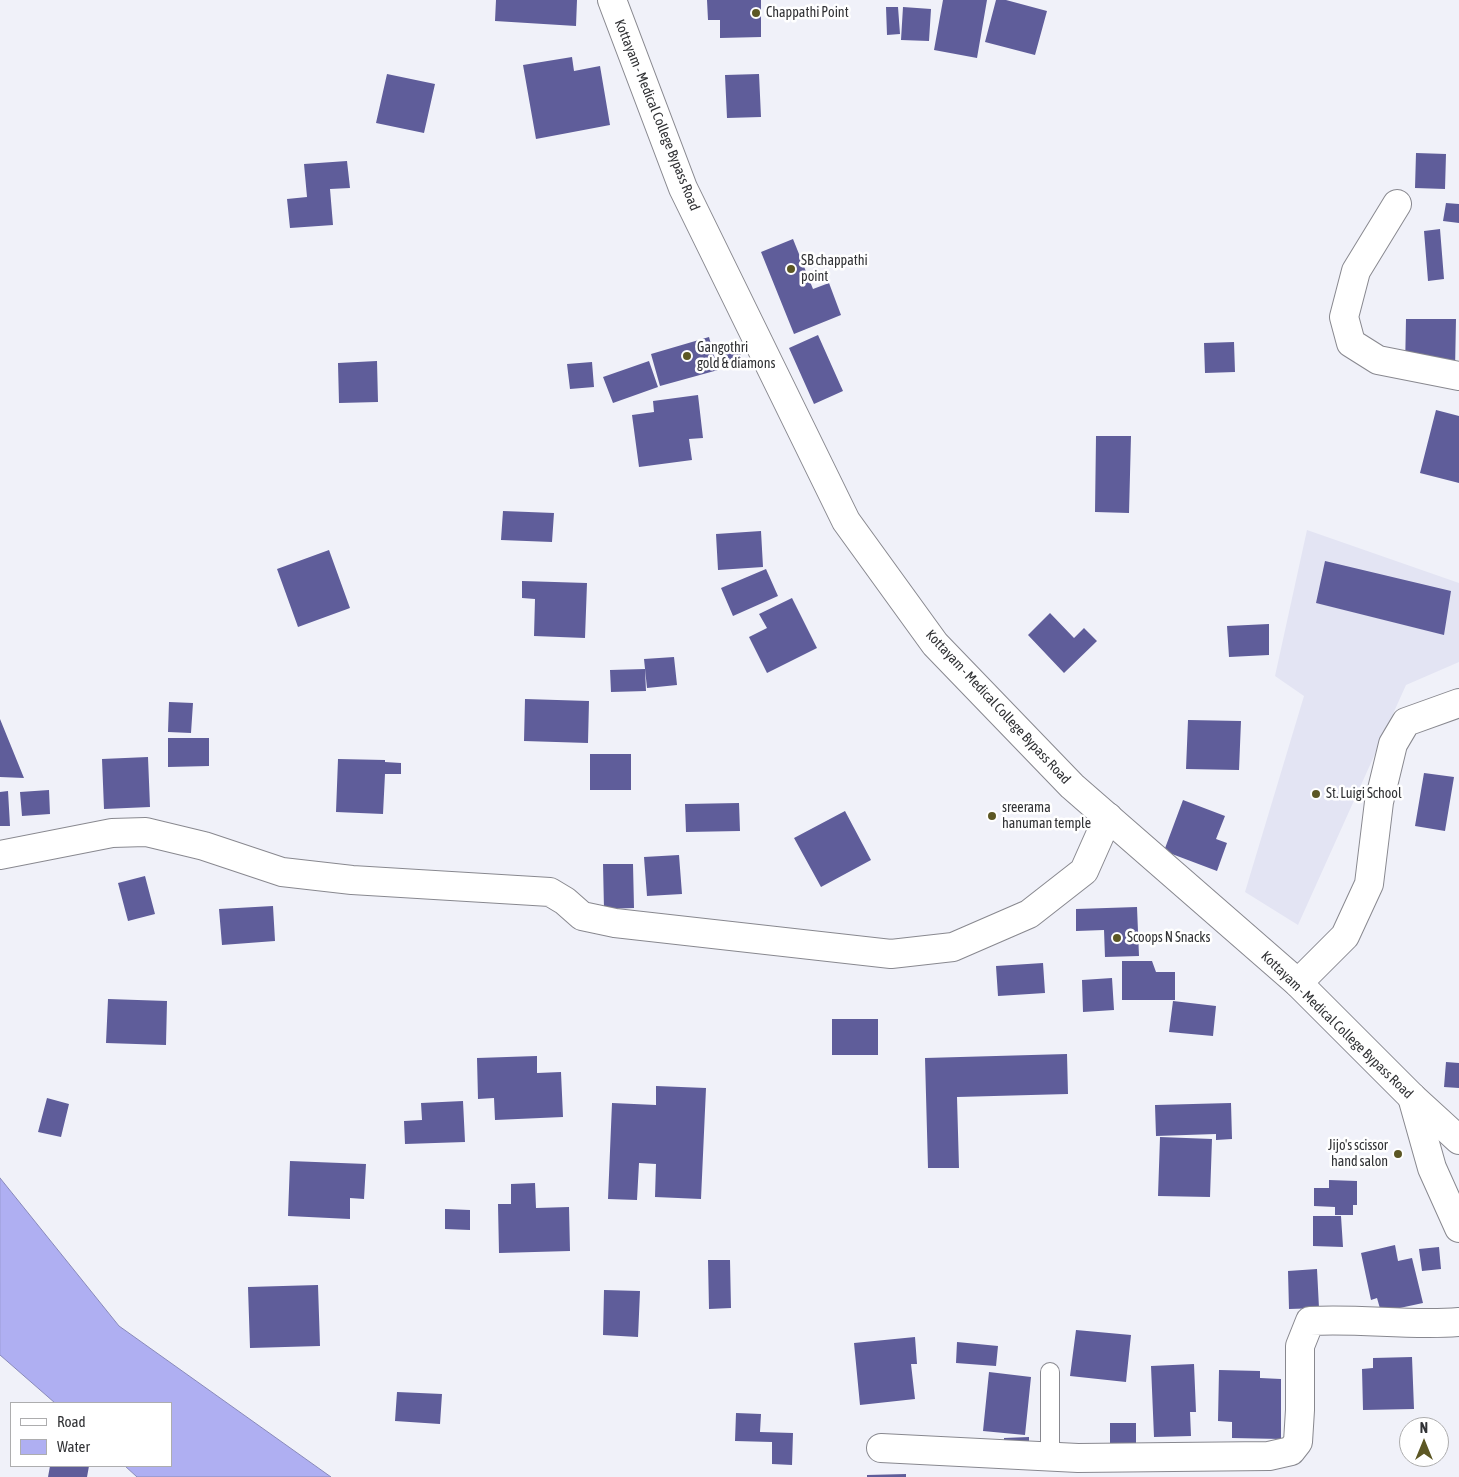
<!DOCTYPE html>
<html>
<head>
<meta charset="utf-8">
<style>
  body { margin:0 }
  #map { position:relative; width:1459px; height:1477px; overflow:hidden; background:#f0f1f9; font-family:"Asap Condensed",sans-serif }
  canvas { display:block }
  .legend { position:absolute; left:10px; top:1402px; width:162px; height:65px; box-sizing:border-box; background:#fff; border:1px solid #adadae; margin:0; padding:6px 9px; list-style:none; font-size:15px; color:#313235 }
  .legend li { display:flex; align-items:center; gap:10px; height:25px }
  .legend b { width:25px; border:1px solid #adadae }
  .north { position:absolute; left:1399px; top:1417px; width:50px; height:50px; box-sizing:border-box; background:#fff; border:1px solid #adadae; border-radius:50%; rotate:0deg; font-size:14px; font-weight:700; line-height:20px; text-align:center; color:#313235 }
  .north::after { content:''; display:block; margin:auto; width:18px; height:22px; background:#5c5724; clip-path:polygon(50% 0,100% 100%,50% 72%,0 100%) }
</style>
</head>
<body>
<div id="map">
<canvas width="1459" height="1477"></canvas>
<ul class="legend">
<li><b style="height:6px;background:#fff"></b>Road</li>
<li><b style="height:14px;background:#afaff2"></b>Water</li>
</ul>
<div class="north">N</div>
</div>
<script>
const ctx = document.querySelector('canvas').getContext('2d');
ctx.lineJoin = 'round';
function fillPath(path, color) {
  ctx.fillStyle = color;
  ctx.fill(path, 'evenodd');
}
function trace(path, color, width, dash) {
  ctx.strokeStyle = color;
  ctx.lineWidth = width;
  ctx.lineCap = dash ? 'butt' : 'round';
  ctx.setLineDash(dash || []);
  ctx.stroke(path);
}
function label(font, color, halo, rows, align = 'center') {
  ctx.font = font + ' "Asap Condensed",sans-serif';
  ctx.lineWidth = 5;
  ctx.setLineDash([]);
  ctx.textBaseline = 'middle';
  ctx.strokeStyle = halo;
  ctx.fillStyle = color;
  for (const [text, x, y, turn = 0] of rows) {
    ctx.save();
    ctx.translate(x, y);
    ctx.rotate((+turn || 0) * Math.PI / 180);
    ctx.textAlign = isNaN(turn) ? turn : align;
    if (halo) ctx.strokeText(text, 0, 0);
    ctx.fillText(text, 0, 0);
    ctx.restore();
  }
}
fillPath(new Path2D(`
  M1307,530L1459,583V662L1406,685L1298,925L1245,892L1304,696L1275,676Z`), '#e3e4f3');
const water = new Path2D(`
  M0,1178L119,1326L331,1477H137L125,1466H171V1403H55L0,1355Z`);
fillPath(water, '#afaff2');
trace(water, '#898ab9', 1);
fillPath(new Path2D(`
  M496,0H577L576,26L495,21Z
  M707,0H761V37L720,38V20H708Z
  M943,0H987L977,58L934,50Z
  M996,0H1006L1047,11L1035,55L985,42Z
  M886,7H898L900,34L887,35Z
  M903,7L931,9L929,41L901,40Z
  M572,57L574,71L600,66L610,125L536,139L523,65Z
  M387,74L435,84L424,133L376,123Z
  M759,74L761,117L727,118L725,75Z
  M1416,153L1446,154L1445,189L1415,188Z
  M347,161L350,188L330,189L333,225L290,228L287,199L307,197L304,164Z
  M1446,203L1459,204V223L1443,221Z
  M1440,229L1444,279L1428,281L1424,231Z
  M793,239L813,289L829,283L841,315L794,334L761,252Z
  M1406,319H1456L1455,370L1405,369Z
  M818,335L843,391L814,404L789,348Z
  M709,337L718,370L660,386L651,354Z
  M736,341L743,362L721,368L715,347Z
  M1234,342L1235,372L1205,373L1204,343Z
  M377,361L378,402L339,403L338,363Z
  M649,361L658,387L613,403L603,377Z
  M592,362L594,387L570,389L567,364Z
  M698,395L703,438L689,439L692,460L639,467L632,415L654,412L653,401Z
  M1436,410L1459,416V483L1420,473Z
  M1096,436H1131L1129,513L1095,512Z
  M503,511L554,513L552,542L501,540Z
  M761,531L763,567L718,570L716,534Z
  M329,550L350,608L298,627L277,569Z
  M1325,561L1451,591L1444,635L1316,603Z
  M766,569L778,596L733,616L721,588Z
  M522,581L587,583L585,638L534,636L535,599L522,598Z
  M792,598L817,648L767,673L749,637L767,628L759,614Z
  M1050,613L1074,638L1084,628L1097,641L1064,673L1028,635Z
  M1269,624V655L1229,657L1227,626Z
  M674,657L677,685L647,688L644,659Z
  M645,669L646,691L611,692L610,670Z
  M525,699L589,701L588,743L524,741Z
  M169,702L193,703L191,733L168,732Z
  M0,719L24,778L0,777Z
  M1188,720L1241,721L1239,770L1186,769Z
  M168,738H209V766L168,767Z
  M590,754H631V790H590Z
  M148,757L150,807L104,809L102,759Z
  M338,759L385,760V762L401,763V774H385L383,814L336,812Z
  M1424,773L1454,777L1445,831L1415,826Z
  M49,790L50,814L22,816L20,792Z
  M8,791L10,826H0V792Z
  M1183,800L1225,816L1216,839L1227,843L1217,871L1164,851Z
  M739,803L740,831L686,832L685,804Z
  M845,811L871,860L821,887L794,838Z
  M679,855L682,894L647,896L644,857Z
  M603,864H633L634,908L604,909Z
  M145,876L155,914L128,921L118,883Z
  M273,906L275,941L222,945L219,909Z
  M1137,907L1139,956L1105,957L1104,930L1076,931V909Z
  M1122,961H1152L1156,972H1175V1000H1122Z
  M1043,963L1045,993L998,996L996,966Z
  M1112,978L1114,1010L1083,1012L1082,980Z
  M108,999L167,1001L166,1045L106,1043Z
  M1173,1001L1216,1006L1213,1036L1169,1032Z
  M832,1019H878V1055H832Z
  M1067,1054L1068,1094L957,1097L959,1168H928L925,1058Z
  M537,1056V1073L561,1072L563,1117L495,1120L494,1098L478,1099L477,1058Z
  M1446,1062L1459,1063V1088L1444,1087Z
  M656,1086L706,1088L701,1199L655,1197L656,1164L639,1163L637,1200L608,1199L612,1103L656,1105Z
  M47,1098L69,1104L61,1137L38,1132Z
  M463,1101L465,1142L405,1144L404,1121L422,1120L421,1103Z
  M1231,1103L1232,1139L1216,1140V1134L1156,1136L1155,1105Z
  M1160,1137L1212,1139L1210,1197L1158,1196Z
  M290,1161L366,1164L364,1199L350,1198V1219L288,1216Z
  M1329,1180L1357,1181V1205H1353V1215H1335V1207L1314,1206V1188H1329Z
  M535,1183L536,1208L569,1207L570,1251L499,1253L498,1204H511V1184Z
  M445,1209L470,1210V1230L445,1229Z
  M1313,1216H1341L1343,1247L1313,1246Z
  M1395,1245L1398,1261L1412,1258L1423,1303L1381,1312L1377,1298L1371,1300L1361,1253Z
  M1439,1247L1441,1269L1422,1271L1419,1249Z
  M708,1260H730L731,1308L709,1309Z
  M1317,1269L1319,1308L1289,1309L1288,1271Z
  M318,1285L320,1346L250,1348L248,1287Z
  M604,1290L640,1291L638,1337L603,1335Z
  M1076,1330L1131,1335L1126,1382L1070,1376Z
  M915,1337L917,1364H911L915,1399L860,1405L854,1343Z
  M957,1342L998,1346L996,1366L956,1363Z
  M1412,1357L1414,1409L1363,1410L1362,1369L1373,1368V1358Z
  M1194,1364L1196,1412H1190L1191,1436L1154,1437L1151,1366Z
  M1219,1370L1260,1371V1378L1281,1379V1439L1232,1438V1422L1218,1421Z
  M989,1372L1031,1377L1025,1435L983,1431Z
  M397,1392L442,1394L440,1424L395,1421Z
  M736,1413L761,1414L760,1432L793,1433L792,1465L772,1464V1442L735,1441Z
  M1110,1423H1136V1447H1110Z
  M1029,1437V1452H1004V1438Z
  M50,1466H89L87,1477H48Z
  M906,1474V1477H867V1475Z`), '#5f5d9a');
const lane = new Path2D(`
  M1050,1457V1372`);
const street = new Path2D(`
  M1397,204L1356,271L1344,317L1351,343L1378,360L1459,376
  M0,855L112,833L146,832L204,846L282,872L352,880L550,892L565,901L582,916L615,923L891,954L953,947L1029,914L1084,871L1108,817
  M1298,983L1345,936L1369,884L1379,802L1393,744L1406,722L1459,703
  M1412,1097L1432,1168L1459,1228
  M881,1448L1078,1458L1269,1456L1291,1451L1298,1442L1300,1410V1346L1310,1321C1360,1318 1409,1326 1459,1322`);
const secondary = new Path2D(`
  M612,0L683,188L846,521L935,644L1072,786L1298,983L1412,1097L1459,1140`);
trace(lane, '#88888f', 20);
trace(street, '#88888f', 30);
trace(secondary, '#88888f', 30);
trace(lane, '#fff', 18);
trace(street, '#fff', 28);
trace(secondary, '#fff', 28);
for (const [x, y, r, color] of [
  [756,13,5,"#5c5724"],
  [791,269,5,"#5c5724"],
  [687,356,5,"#5c5724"],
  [1316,794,5,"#5c5724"],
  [992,816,5,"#5c5724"],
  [1117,938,5,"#5c5724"],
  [1398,1154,5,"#5c5724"]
]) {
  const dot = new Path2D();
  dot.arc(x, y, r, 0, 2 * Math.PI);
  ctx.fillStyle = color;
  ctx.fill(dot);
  trace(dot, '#fff', 2);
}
label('14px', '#313235', '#fff', [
  ["Chappathi Point",766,13],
  ["SB chappathi",801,261],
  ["point",801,277],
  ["Gangothri",697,348],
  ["gold & diamons",697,364],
  ["St. Luigi School",1326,794],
  ["sreerama",1002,808],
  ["hanuman temple",1002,824],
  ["Scoops N Snacks",1127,938],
  ["Jijo's scissor",1388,1146,"right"],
  ["hand salon",1388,1162,"right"]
], 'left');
label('14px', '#313235', '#fff', [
  ["Kottayam - Medical College Bypass Road",657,115,68],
  ["Kottayam - Medical College Bypass Road",998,707,47],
  ["Kottayam - Medical College Bypass Road",1337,1025,44]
]);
</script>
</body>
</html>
